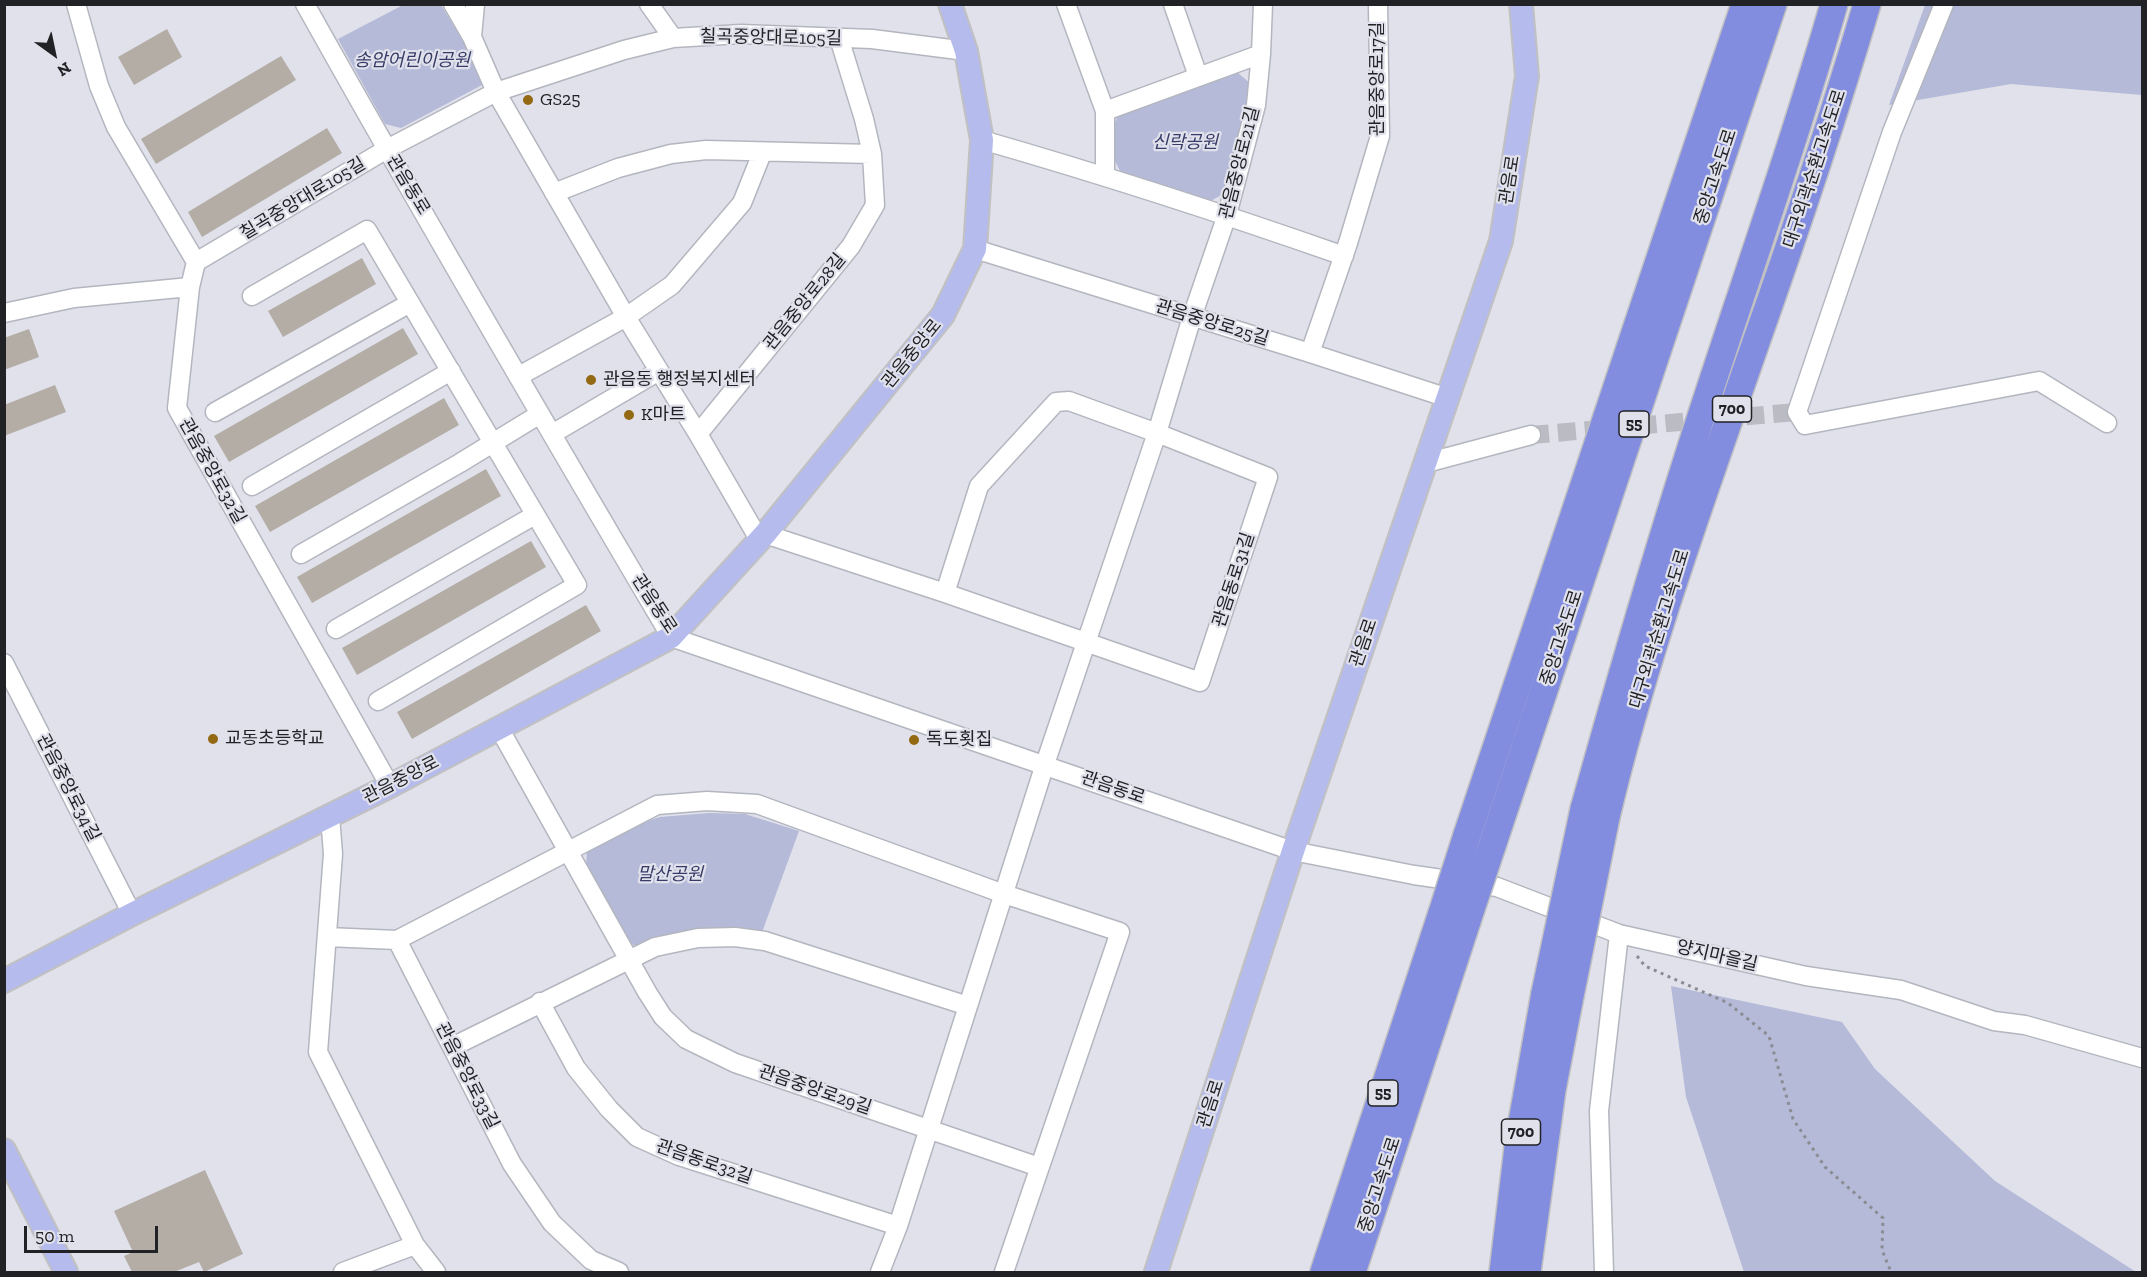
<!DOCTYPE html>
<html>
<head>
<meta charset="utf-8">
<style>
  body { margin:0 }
  #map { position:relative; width:2147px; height:1277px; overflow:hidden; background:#e0e1eb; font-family:"Zilla Slab",serif }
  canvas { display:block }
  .frame { position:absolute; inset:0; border:6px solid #212225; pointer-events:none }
  .north { position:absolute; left:24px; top:24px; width:60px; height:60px; -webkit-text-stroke:4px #e0e1eb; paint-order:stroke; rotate:147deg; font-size:16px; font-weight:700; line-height:24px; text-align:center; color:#212225 }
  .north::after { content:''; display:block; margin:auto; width:21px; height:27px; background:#212225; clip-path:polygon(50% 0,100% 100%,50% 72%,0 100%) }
  .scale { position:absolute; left:24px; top:1226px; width:134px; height:27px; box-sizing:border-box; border:3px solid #212225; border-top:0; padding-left:8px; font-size:18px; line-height:21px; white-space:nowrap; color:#212225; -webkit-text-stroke:4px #e0e1eb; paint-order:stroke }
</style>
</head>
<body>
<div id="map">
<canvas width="2147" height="1277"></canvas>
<div class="frame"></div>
<div class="north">N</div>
<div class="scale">50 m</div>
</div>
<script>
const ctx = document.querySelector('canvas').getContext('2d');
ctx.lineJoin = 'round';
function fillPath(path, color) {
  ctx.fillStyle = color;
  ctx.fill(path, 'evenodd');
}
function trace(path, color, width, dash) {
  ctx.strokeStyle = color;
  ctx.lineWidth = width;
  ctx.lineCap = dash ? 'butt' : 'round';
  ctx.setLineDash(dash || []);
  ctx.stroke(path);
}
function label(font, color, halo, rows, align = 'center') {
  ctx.font = font + ' "Zilla Slab","Noto Sans KR",serif';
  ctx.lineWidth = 4.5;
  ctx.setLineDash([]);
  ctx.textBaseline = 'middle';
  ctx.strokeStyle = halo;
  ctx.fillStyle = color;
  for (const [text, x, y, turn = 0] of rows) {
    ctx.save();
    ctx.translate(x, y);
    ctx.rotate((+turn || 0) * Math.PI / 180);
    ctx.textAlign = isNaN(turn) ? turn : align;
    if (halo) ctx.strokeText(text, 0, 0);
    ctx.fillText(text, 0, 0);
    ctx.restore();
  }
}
fillPath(new Path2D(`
  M403,5H441L474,59L482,85L401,128L385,124L338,39Z
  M1925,5H2142V95L2011,84L1889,105Z
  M1237,72L1252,85L1225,193L1209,202L1123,177L1115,161V123L1119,111Z
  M709,813L745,814L799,831L761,935L720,927L675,934L639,946L625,943L586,867L587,849L638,824L660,817Z
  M1671,986L1842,1022L1875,1069L1995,1181L2136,1272H1744L1686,1097Z`), '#b4bad7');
fillPath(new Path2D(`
  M167,29L182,57L134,85L118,57Z
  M281,56L296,80L156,164L141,139Z
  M327,128L342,153L202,237L188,212Z
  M362,258L376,284L283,337L268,311Z
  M403,328L418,354L229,462L214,436Z
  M29,329L39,357L4,370V338Z
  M55,385L66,412L4,436V405Z
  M444,398L459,425L270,532L255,506Z
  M486,469L501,496L312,603L297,577Z
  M531,541L546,567L357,675L342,648Z
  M586,605L601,631L412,739L397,712Z
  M205,1170L243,1254L204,1272L199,1262L174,1272H132L124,1256L133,1252L114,1211Z`), '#b3ada6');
trace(new Path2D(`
  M1531,435L1797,412`), '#babbc3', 18, [18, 9]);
const minor = new Path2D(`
  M76,4L99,86L116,127L196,262L190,287L177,408L390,786
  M305,4C424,217 547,427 671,637L1293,851L1414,875L1497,887L1619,934L1806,976L1901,990L1994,1021L2025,1025L2142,1058
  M453,4L472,37
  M475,4L472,37L496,92L626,317L698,434L760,541
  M649,4L673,38
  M1066,4L1105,111V175
  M1173,4L1198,76
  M1944,4L1892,132L1797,412L1805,425L2039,381L2107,423
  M1105,111L1261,54
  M982,140C1104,175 1224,214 1344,256
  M554,193L618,168L671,154L706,150L872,154
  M975,249L1310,353L1448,398
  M196,262L387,149L496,92L624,50L673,38L741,34L872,39L966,51
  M252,296L367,230L577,585L378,701
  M4,313L74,298L190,287
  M1310,353L1348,243L1380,136L1378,4
  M519,376L626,317L672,285L742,203L762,153
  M215,412L410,303
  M552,434L659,371
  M698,434L851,246L875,205L872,154L864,119L839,38
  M1426,463L1531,435
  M252,486L451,371
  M765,534L945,593L1200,682L1268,477L1157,433L1069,401L1056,402L979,486L945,593
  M301,554L460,463L540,414
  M336,629L535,515
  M4,663L132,914
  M499,728L647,992L663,1017L686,1039L735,1063L1039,1167
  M330,816L333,854L318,1052L415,1245L436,1272
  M327,937L397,940L657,805L707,801L757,804L1004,894L1120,932L1004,1272
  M397,940L512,1164L552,1223L591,1260L619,1272
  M540,1002L576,1068L609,1109L637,1137L679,1156L898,1226
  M452,1047L655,947L698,938L735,937L765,941L968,1006
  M343,1272L415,1245
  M880,1272L898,1226L1045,764L1157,433L1192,317L1227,215L1256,105L1261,54L1263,4
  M1604,1272L1599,1111L1619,934`);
const major = new Path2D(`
  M4,981L132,914L390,786L671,637L765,534L943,315L975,249L982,140L966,51L950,4
  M4,1150L66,1272
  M1156,1272L1293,851L1501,241L1527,76L1521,4`);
const highway = new Path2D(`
  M1584,809C1617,691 1651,573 1688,457C1736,306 1790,157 1834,4
  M1606,817C1644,656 1701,501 1755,345C1795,232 1833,119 1867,4
  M1467,835L1745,4
  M1493,843L1773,4
  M1324,1272L1442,913
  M1352,1272L1467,921
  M1503,1272L1519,1139L1545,993
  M1527,1272L1552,1090L1569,1001`);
trace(minor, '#b4b6bf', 21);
trace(major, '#c1c1c2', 26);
trace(highway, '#c1c1c2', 30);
trace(new Path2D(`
  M1637,956L1645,966L1728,1003L1769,1036L1793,1119L1825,1167L1883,1218L1882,1250L1891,1272`), '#8b8c93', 3, [3, 4.5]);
trace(minor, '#fff', 18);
trace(major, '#b5bbec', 22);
trace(highway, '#838de0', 27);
const highwayBridge = new Path2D(`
  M1442,913L1467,835
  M1467,921L1493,843
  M1545,993L1584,809
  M1569,1001L1606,817`);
trace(highwayBridge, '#c1c1c2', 30, []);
trace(highwayBridge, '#838de0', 27);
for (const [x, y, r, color] of [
  [528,100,6,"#946914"],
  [591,380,6,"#946914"],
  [629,415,6,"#946914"],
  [213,739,6,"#946914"],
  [914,740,6,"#946914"]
]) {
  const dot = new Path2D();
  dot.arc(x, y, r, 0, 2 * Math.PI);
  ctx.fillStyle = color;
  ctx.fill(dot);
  trace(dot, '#e0e1eb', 2);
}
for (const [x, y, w] of [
  [1732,409,39],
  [1634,424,30],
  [1383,1093,30],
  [1521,1132,39]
]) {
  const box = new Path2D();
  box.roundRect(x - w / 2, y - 13, w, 26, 4.5);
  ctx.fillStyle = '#e0e1eb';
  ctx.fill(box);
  trace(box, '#212225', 1.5);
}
label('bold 16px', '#212225', null, [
  ["700",1732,409],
  ["55",1634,424],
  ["55",1383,1093],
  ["700",1521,1132]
]);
label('18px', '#212225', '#e0e1eb', [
  ["칠곡중앙대로105길",771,38,1],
  ["관음중앙로17길",1378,79,-90],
  ["관음중앙로21길",1240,163,-76],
  ["대구외곽순환고속도로",1815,169,-72],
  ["중앙고속도로",1716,177,-72],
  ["관음로",1510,180,-81],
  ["관음동로",408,185,59],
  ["칠곡중앙대로105길",303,199,-31],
  ["관음중앙로28길",805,302,-51],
  ["관음중앙로25길",1212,323,17],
  ["관음중앙로",912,354,-51],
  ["관음중앙로32길",212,471,61],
  ["관음동로31길",1234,580,-72],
  ["관음동로",654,604,57],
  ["대구외곽순환고속도로",1660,629,-73],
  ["중앙고속도로",1562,638,-72],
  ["관음로",1364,643,-71],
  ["관음중앙로",401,780,-27],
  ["관음중앙로34길",68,788,63],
  ["관음동로",1113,788,19],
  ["양지마을길",1717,956,13],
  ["관음중앙로33길",467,1076,63],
  ["관음중앙로29길",815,1090,19],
  ["관음로",1211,1104,-72],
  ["관음동로32길",704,1162,19],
  ["중앙고속도로",1380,1185,-72]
]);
label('italic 18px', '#363b68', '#e0e1eb', [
  ["송암어린이공원",412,61],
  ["신락공원",1185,143],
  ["말산공원",670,875]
]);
label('18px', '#212225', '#e0e1eb', [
  ["GS25",540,100],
  ["관음동 행정복지센터",603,380],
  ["K마트",641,415],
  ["교동초등학교",225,739],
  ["독도횟집",926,740]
], 'left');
</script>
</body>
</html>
